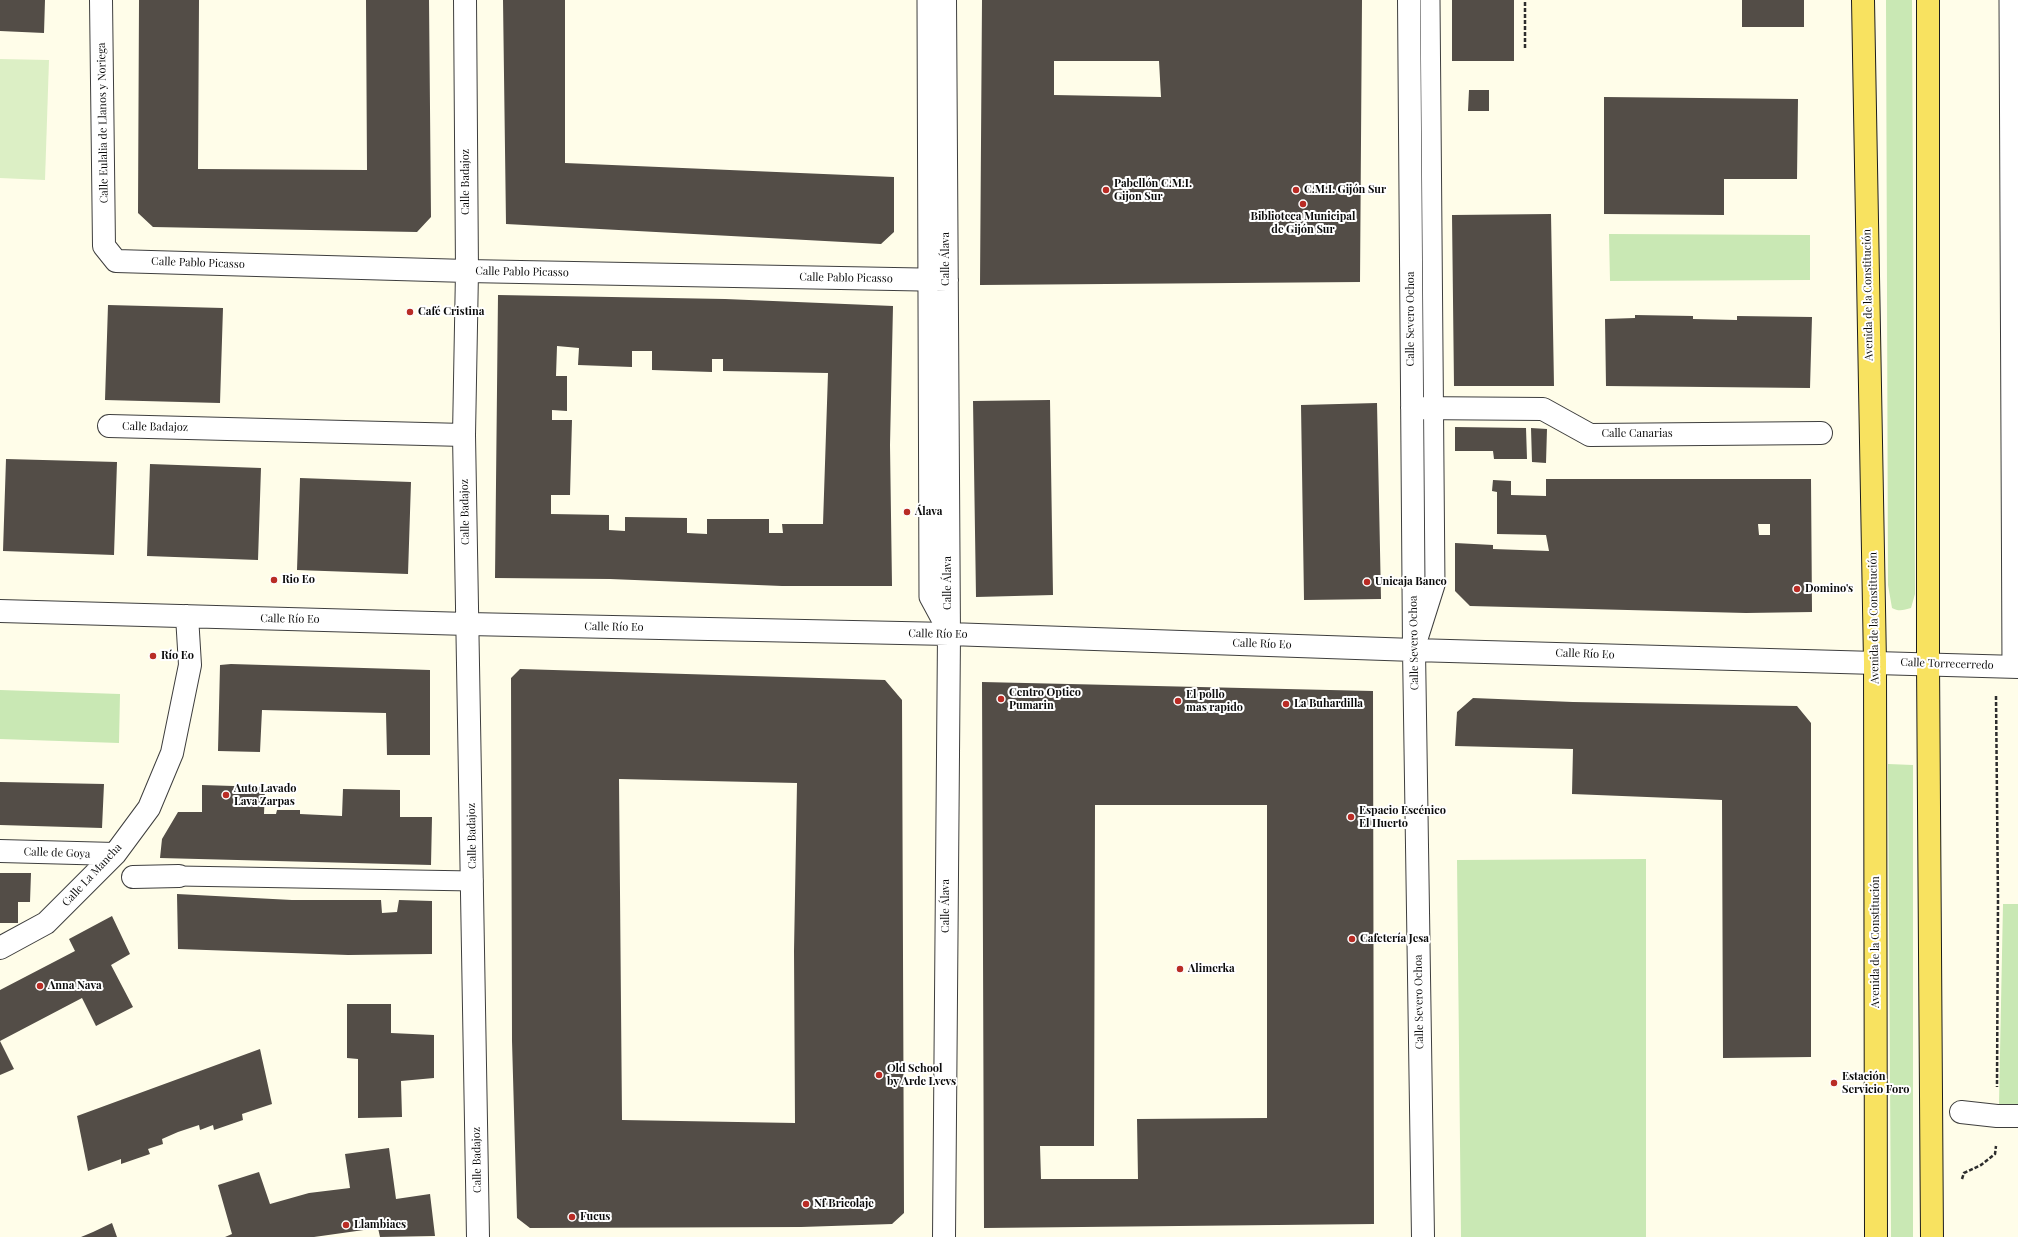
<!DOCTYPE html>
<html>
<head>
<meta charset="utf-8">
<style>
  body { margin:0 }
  canvas { display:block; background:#fffde9 }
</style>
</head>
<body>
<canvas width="2018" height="1237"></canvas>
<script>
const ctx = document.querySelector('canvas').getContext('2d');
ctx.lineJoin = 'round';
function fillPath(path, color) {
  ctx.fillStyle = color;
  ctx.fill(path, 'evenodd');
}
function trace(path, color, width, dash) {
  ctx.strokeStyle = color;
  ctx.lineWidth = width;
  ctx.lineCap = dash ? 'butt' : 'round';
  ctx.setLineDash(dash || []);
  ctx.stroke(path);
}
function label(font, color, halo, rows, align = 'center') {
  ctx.font = font + ' "Playfair Display",serif';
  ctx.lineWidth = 4;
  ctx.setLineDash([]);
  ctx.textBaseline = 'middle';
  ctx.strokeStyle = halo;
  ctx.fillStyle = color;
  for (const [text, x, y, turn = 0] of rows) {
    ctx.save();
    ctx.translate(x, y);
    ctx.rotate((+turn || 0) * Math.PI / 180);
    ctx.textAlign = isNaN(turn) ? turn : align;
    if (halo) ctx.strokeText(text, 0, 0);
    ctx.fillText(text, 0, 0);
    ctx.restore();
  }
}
fillPath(new Path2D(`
  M1886,0H1912L1915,594L1911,608C1904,610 1899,612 1892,608L1888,585Z
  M1609,234L1810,235V280L1610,281Z
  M0,690L120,694L119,743L0,739Z
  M1888,764L1913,765V1237H1891Z
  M1646,859V1237H1461L1457,860Z
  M2003,904H2018V1104H1999Z`), '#c9e8b4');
fillPath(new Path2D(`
  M0,59L49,60L45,180L0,178Z`), '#dcefc5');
fillPath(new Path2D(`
  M0,0H45L44,33L0,31Z
  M139,0H199L198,169L367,170L366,0H429L431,217L417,232L153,227L138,213Z
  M503,0H565V163L894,177V232L881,244L506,224Z
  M982,0H1362L1360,282L980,285ZM1054,61H1159L1161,97L1054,95Z
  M1452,0H1514V61H1452Z
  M1742,0H1804V27H1742Z
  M1469,90H1489V111H1468Z
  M1604,97L1798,99L1797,179H1724V215L1604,214Z
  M1551,214L1554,386H1454L1452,215Z
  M498,295L725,299L893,306L890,445L892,586H782L610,579L495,578ZM557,346L579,348L578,365L632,367V351H652V370L712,372V359H723V371L828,373L823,524H782L783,533H769V519H707V534L687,533V518L625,517V531L609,530V515L551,514V495H570L572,420H552V410L567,411V376H556Z
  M108,305L223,308L220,403L105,400Z
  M1635,315L1693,316V319L1737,320V316L1812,317L1810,388L1606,386L1605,319L1635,318Z
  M1050,400L1053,595L976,597L973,401Z
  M1377,403L1381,599L1304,600L1301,405Z
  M1455,427L1526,428L1527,459H1494L1493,451H1455Z
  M1531,428L1547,429L1546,463L1532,462Z
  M6,459L117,462L114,555L3,551Z
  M150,464L261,468L258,560L147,556Z
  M300,478L411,482L408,574L297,570Z
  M1546,479H1811L1812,612L1746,613L1470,606L1455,591V543L1493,545V549L1549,551L1546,535L1497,534V492L1492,491L1493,480L1511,481V495L1546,496ZM1758,524H1770V535H1759Z
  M231,664L430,670V755H387L386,713L262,710L260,752L218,751L220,665Z
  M520,669L885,680L902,700L904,1213L892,1224L801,1227L530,1228L517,1218L512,1041L511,678ZM619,779L797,783L794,951L795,1123L622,1120Z
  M982,682L1373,691L1374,1224L984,1228ZM1095,805H1267V1118L1137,1119L1138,1179H1041L1040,1146H1094Z
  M1473,698L1573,702L1797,706L1811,723V1057L1723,1058L1722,800L1572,794L1573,749L1455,746L1457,712Z
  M0,782L104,784L102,828L0,825Z
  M202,785L265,787L264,814H276L277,810H300V814L342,816L343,789L400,790V817H432L431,865L160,858L162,839L178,812H202Z
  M0,873H31L30,902H18V923H0Z
  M177,894L292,900H381L382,913L397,912L399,900L432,901V954L348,955L178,949Z
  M112,916L130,954L111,965L133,1007L96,1026L82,998L0,1041V990L75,951L69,939Z
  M347,1004H391V1033L434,1035V1078L401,1081L402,1117L358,1118V1059L347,1058Z
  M0,1041L14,1069L0,1075Z
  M260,1049L272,1104L242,1114L243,1120L214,1130L213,1125L200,1130L199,1125L178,1132L162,1139L163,1144L148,1149L150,1154L121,1164V1159L88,1171L77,1116Z
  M389,1148L396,1199L430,1194L435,1236L380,1237L378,1228L314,1237H225L232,1234L218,1185L259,1172L270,1204L309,1193L350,1188L345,1154Z
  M112,1223L117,1237H81L93,1232Z`), '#534d47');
const service = new Path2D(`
  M927,0L929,597L949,634
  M2009,0L2012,667
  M1417,642L1435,585L1430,0
  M179,876L473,881`);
const pedestrian = new Path2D(`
  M133,877L179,876
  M1961,1112L1997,1116H2018`);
const minor = new Path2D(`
  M101,0L104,246L116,261L467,271L947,280
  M465,0L467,271L464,435L478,1237
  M1409,0L1414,650L1423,1237
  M1412,408L1543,409L1590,435L1821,433
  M109,426L464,435
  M0,611L468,624L949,634L1414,650L2018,667
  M0,851L115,854
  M0,948L46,923L115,854L149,808L172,753L190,665L187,616
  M944,1237L949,634L945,0`);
const primary = new Path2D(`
  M1863,0L1875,662L1876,1237
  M1928,0V663L1932,1237`);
trace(service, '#3e3e3e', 21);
trace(pedestrian, '#3e3e3e', 24);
trace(minor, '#3e3e3e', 24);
trace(primary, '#1c1c1c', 24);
trace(new Path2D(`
  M1525,48V0
  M1996,696L1998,900L1997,1087
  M1962,1179L1964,1173L1981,1165L1995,1154L1996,1146`), '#2d2d2d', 2.5, [4, 2]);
trace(service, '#fff', 19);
trace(pedestrian, '#fff', 22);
trace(minor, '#fff', 22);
trace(primary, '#f8e260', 22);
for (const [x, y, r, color] of [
  [1106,190,4,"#b92c25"],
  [1296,190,4,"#b92c25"],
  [1303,204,4,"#b92c25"],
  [410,312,4,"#b92c25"],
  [907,512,4,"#b92c25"],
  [274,580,4,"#b92c25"],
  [1367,582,4,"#b92c25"],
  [1797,589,4,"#b92c25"],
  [153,656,4,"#b92c25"],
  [1001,699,4,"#b92c25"],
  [1178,701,4,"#b92c25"],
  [1286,704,4,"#b92c25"],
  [226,795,4,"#b92c25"],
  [1351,817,4,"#b92c25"],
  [1352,939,4,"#b92c25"],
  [1180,969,4,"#b92c25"],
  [40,986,4,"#b92c25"],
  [879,1075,4,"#b92c25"],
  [1834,1083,4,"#b92c25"],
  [806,1204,4,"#b92c25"],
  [572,1217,4,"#b92c25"],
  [346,1225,4,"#b92c25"]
]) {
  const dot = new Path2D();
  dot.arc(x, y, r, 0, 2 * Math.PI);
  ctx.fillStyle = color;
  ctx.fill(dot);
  trace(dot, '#fff', 1.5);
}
label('11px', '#0b0b0b', '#fff', [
  ["Calle Eulalia de Llanos y Noriega",103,123,-91],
  ["Calle Badajoz",466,182,-90],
  ["Calle Álava",946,259,-90],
  ["Calle Pablo Picasso",198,263,2],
  ["Calle Pablo Picasso",522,272,1],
  ["Calle Pablo Picasso",846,278,1],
  ["Avenida de la Constitución",1868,295,-91],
  ["Calle Severo Ochoa",1411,319,-90],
  ["Calle Badajoz",155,427,1],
  ["Calle Canarias",1637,434],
  ["Calle Badajoz",465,512,-91],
  ["Calle Álava",948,583,-90],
  ["Avenida de la Constitución",1874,618,-91],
  ["Calle Río Eo",290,619,1],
  ["Calle Río Eo",614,627,1],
  ["Calle Río Eo",938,634,1],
  ["Calle Severo Ochoa",1414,643,-91],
  ["Calle Río Eo",1262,644,2],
  ["Calle Río Eo",1585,654,2],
  ["Calle Torrecerredo",1947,664,2],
  ["Calle Badajoz",472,836,-91],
  ["Calle de Goya",57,853,2],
  ["Calle La Mancha",92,875,-47],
  ["Calle Álava",946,906,-90],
  ["Avenida de la Constitución",1876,942,-90],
  ["Calle Severo Ochoa",1419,1002,-91],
  ["Calle Badajoz",477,1160,-91]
]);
label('bold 11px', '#0b0b0b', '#fff', [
  ["Pabellón C.M.I.",1114,184],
  ["Gijon Sur",1114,197],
  ["C.M.I. Gijón Sur",1304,190],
  ["Biblioteca Municipal",1303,217,"center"],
  ["de Gijón Sur",1303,230,"center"],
  ["Café Cristina",418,312],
  ["Álava",915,512],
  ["Rio Eo",282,580],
  ["Unicaja Banco",1375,582],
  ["Domino's",1805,589],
  ["Río Eo",161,656],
  ["Centro Optico",1009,693],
  ["Pumarin",1009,706],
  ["El pollo",1186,695],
  ["mas rapido",1186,708],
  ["La Buhardilla",1294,704],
  ["Auto Lavado",234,789],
  ["Lava Zarpas",234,802],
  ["Espacio Escénico",1359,811],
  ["El Huerto",1359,824],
  ["Cafetería Jesa",1360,939],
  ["Alimerka",1188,969],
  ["Anna Nava",48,986],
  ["Old School",887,1069],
  ["by Arde Lvcvs",887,1082],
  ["Estación",1842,1077],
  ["Servicio Foro",1842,1090],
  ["Nf Bricolaje",814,1204],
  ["Fucus",580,1217],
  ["Llambiaes",354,1225]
], 'left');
</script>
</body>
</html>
